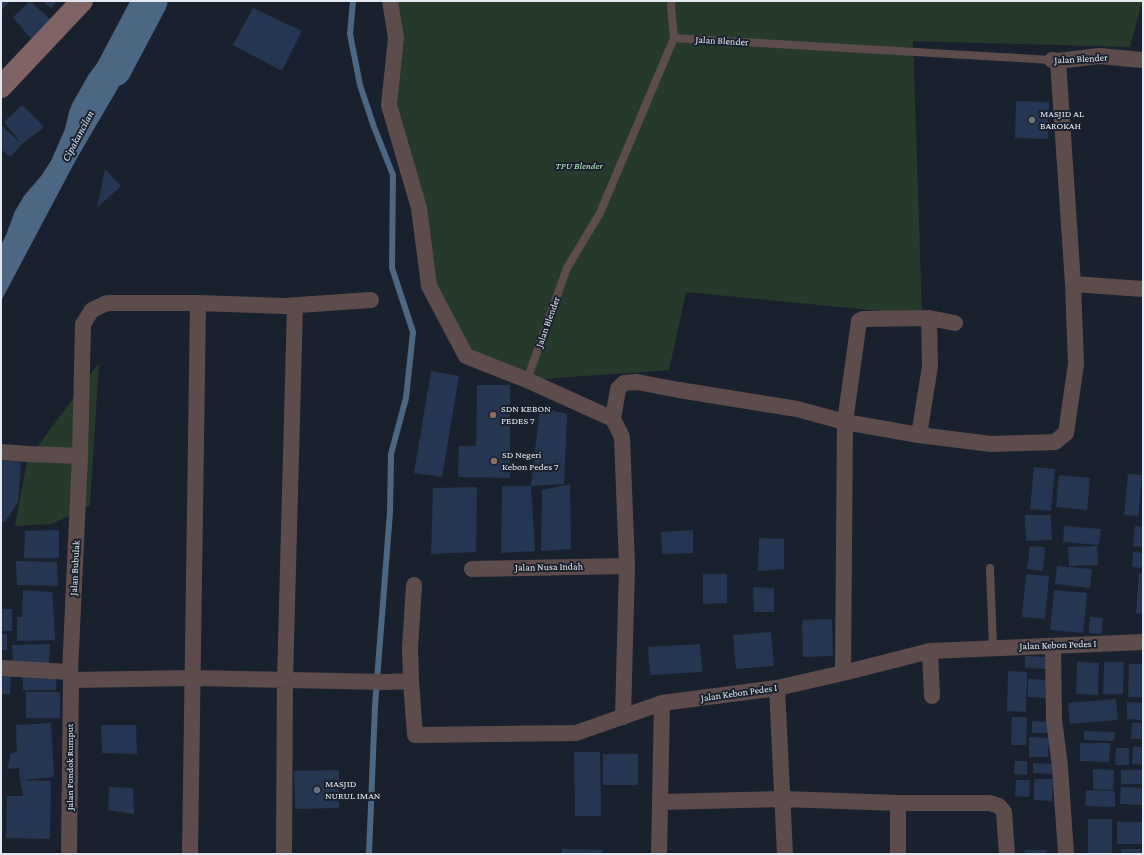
<!DOCTYPE html>
<html>
<head>
<meta charset="utf-8">
<style>
  body { margin:0 }
  #map { position:relative; width:1144px; height:855px; overflow:hidden; background:#1a212e; font-family:"Crimson Pro",serif }
  canvas { display:block }
  .frame { position:absolute; inset:0; border:2px solid #e3e8f1; pointer-events:none }
</style>
</head>
<body>
<div id="map">
<canvas width="1144" height="855"></canvas>
<div class="frame"></div>
</div>
<script>
const ctx = document.querySelector('canvas').getContext('2d');
ctx.lineJoin = 'round';
function fillPath(path, color) {
  ctx.fillStyle = color;
  ctx.fill(path, 'evenodd');
}
function trace(path, color, width, dash) {
  ctx.strokeStyle = color;
  ctx.lineWidth = width;
  ctx.lineCap = dash ? 'butt' : 'round';
  ctx.setLineDash(dash || []);
  ctx.stroke(path);
}
function label(font, color, halo, rows, align = 'center') {
  ctx.font = font + ' "Crimson Pro",serif';
  ctx.lineWidth = 4;
  ctx.setLineDash([]);
  ctx.textBaseline = 'middle';
  ctx.strokeStyle = halo;
  ctx.fillStyle = color;
  for (const [text, x, y, turn = 0] of rows) {
    ctx.save();
    ctx.translate(x, y);
    ctx.rotate((+turn || 0) * Math.PI / 180);
    ctx.textAlign = isNaN(turn) ? turn : align;
    if (halo) ctx.strokeText(text, 0, 0);
    ctx.fillText(text, 0, 0);
    ctx.restore();
  }
}
fillPath(new Path2D(`
  M390,1H1142L1130,47L913,41L922,315L686,292L669,370L527,380L466,356L429,286L389,105Z
  M99,363L90,505L52,524L15,526L27,461Z`), '#263a2b');
fillPath(new Path2D(`
  M128,23L152,30L77,158L1,301V245L6,235L15,211L24,196L41,176L51,161L65,129L69,112L72,104L89,74Z`), '#4b6783');
trace(new Path2D(`
  M353,1L350,34L360,85L374,127L393,175L392,268L413,332L406,398L391,454L390,512L375,706L369,854`), '#4b6783', 6);
trace(new Path2D(`
  M114,69L150,1`), '#4b6783', 35);
fillPath(new Path2D(`
  M1,1H10L1,11Z
  M30,1L50,19L31,39L13,17Z
  M42,1H57L51,8Z
  M253,8L302,31L282,71L233,45Z
  M1016,101L1049,102L1048,139L1015,138Z
  M22,105L44,127L22,144L10,157L1,149V127L2,126L22,144L4,122Z
  M105,169L121,186L97,208Z
  M431,371L459,376L442,477L414,473Z
  M477,385H510V478L458,477L459,446H476Z
  M540,407L567,414L564,484L531,486L535,551L501,553L502,486H531Z
  M1,460L21,462L18,502L5,522H1Z
  M1034,467L1055,469L1051,511L1030,509Z
  M1128,474L1142,475L1138,516L1124,515Z
  M1059,475L1090,478L1087,510L1056,507Z
  M570,484L571,549L541,551L542,490Z
  M477,487L476,552L431,554L433,488Z
  M1025,515H1051L1052,540L1026,541Z
  M1064,526L1101,529L1099,545L1063,542Z
  M1135,526L1143,527V547L1133,546Z
  M59,530V558H24L25,531Z
  M693,530V553L662,554L661,532Z
  M759,538L784,539V569L758,571Z
  M1030,546L1045,547L1043,571L1027,569Z
  M1097,546L1098,565L1069,566L1068,547Z
  M1133,552L1143,553V568L1132,567Z
  M16,561L57,562L58,586L17,585Z
  M1057,566L1092,569L1090,588L1055,584Z
  M1139,573H1143V614L1136,613Z
  M703,574H727V603L703,604Z
  M1026,574L1049,576L1045,619L1022,617Z
  M753,587L774,588V612H754Z
  M23,590L52,592L54,617L55,640L17,641V617H22Z
  M1054,590L1087,593L1083,633L1050,630Z
  M1,609H12V631H1Z
  M1090,617L1103,618L1101,634L1089,633Z
  M832,619L833,656L803,657L802,620Z
  M771,632L774,666L736,669L733,635Z
  M1,634H7V650H1Z
  M50,644L49,664H13L12,645Z
  M700,644L702,672L650,675L648,647Z
  M1025,656L1047,657V669L1025,668Z
  M1077,662L1099,663L1098,695L1076,694Z
  M1104,662H1124L1123,694H1103Z
  M1129,664H1143L1142,697H1128Z
  M1,669H11L10,694H1Z
  M1008,671L1027,672L1026,712L1007,711Z
  M56,673V690H23L22,674Z
  M1028,679L1050,680V698L1028,697Z
  M26,692H60V718H26Z
  M1116,699L1118,720L1070,724L1068,703Z
  M1127,702L1143,703V720L1127,719Z
  M1012,717H1027L1026,745H1011Z
  M1032,721L1048,722V733H1032Z
  M51,723L54,777L20,780L19,768L7,769L11,753L17,752L16,725Z
  M1132,723H1143V739H1131Z
  M101,725H136L137,754L102,753Z
  M1084,731L1115,732L1114,741L1084,740Z
  M1029,737L1049,738L1048,757H1029Z
  M1080,743H1110L1109,762L1080,761Z
  M1133,747H1143V765L1132,764Z
  M1116,748H1129V765H1115Z
  M574,752H600L601,816H575Z
  M603,754H638V785H603Z
  M1015,761H1027V775L1014,774Z
  M1033,763L1052,764V774L1033,773Z
  M1093,769L1114,770L1113,790L1093,789Z
  M339,770V808L295,809L294,771Z
  M1121,770H1143V784H1121Z
  M1034,779H1053L1052,801L1034,800Z
  M20,780L51,781L50,839L6,838L7,796H23Z
  M1016,780H1030L1029,797L1015,796Z
  M109,787L133,788L134,814L108,810Z
  M1121,787L1143,788V805L1120,804Z
  M1086,790L1115,791V807L1085,806Z
  M1088,819H1112V854H1088Z
  M1117,822H1143V844H1117Z
  M562,849L603,850V854H562Z
  M1121,849H1141V854H1121Z
  M1025,850H1047L1046,854H1024Z`), '#253652');
trace(new Path2D(`
  M672,1L671,6L674,38
  M527,380L567,268L600,213L674,38L1052,60
  M990,568L993,648`), '#5e4c4d', 8);
trace(new Path2D(`
  M390,1L396,38L389,105L419,208L429,286L466,356L527,380L613,419L622,437L627,566L623,717
  M1052,60L1058,61L1099,56L1143,60
  M1073,284L1143,289
  M613,419L618,389L624,383L637,382L679,390L797,409L845,422L919,435L991,444L1055,442L1066,433L1076,364L1073,284L1058,61
  M919,435L930,366L929,318
  M1,452L28,454L80,456
  M472,569L627,566
  M1053,646L1054,719L1060,767L1066,854
  M930,651L932,696
  M1,668L70,672
  M843,673L845,422L859,321L863,319L929,318L955,323
  M71,680L193,678L385,682L411,681L415,735L576,733L662,703L777,688L843,673L930,651L1143,642
  M411,681L410,648L414,585
  M777,688L785,854
  M660,802L783,799L898,803H990L999,806L1004,812L1007,854
  M69,854L71,680L70,672L80,456L83,324L92,310L107,303H198L284,306L371,300
  M190,854L198,303
  M284,854L285,680L295,306
  M659,854L662,703
  M898,854V803`), '#5e4c4d', 16);
trace(new Path2D(`
  M1,87L82,1`), '#806365', 22);
for (const [x, y, r, color] of [
  [1032,120,4,"#6b7280"],
  [493,415,4,"#8d6e63"],
  [494,461,4,"#8d6e63"],
  [317,790,4,"#6b7280"]
]) {
  const dot = new Path2D();
  dot.arc(x, y, r, 0, 2 * Math.PI);
  ctx.fillStyle = color;
  ctx.fill(dot);
  trace(dot, '#1a212e', 1.5);
}
label('10px', '#e3e8f1', '#1a212e', [
  ["Jalan Blender",722,41,3],
  ["Jalan Blender",1081,59,-3],
  ["Jalan Blender",548,322,-70],
  ["Jalan Nusa Indah",549,567,-1],
  ["Jalan Bubulak",75,568,-87],
  ["Jalan Kebon Pedes I",1058,645,-2],
  ["Jalan Kebon Pedes I",739,693,-8],
  ["Jalan Pondok Rumput",70,767,-90]
]);
label('10px', '#e3e8f1', '#1a212e', [
  ["MASJID AL",1040,114],
  ["BAROKAH",1040,126],
  ["SDN KEBON",501,409],
  ["PEDES 7",501,421],
  ["SD Negeri",502,455],
  ["Kebon Pedes 7",502,467],
  ["MASJID",325,784],
  ["NURUL IMAN",325,796]
], 'left');
label('italic 10px', '#b6f1c5', '#1a212e', [
  ["TPU Blender",579,166]
]);
label('italic 11px', '#d0e4f7', '#1a212e', [
  ["Cipakancilan",78,136,-62]
]);
</script>
</body>
</html>
